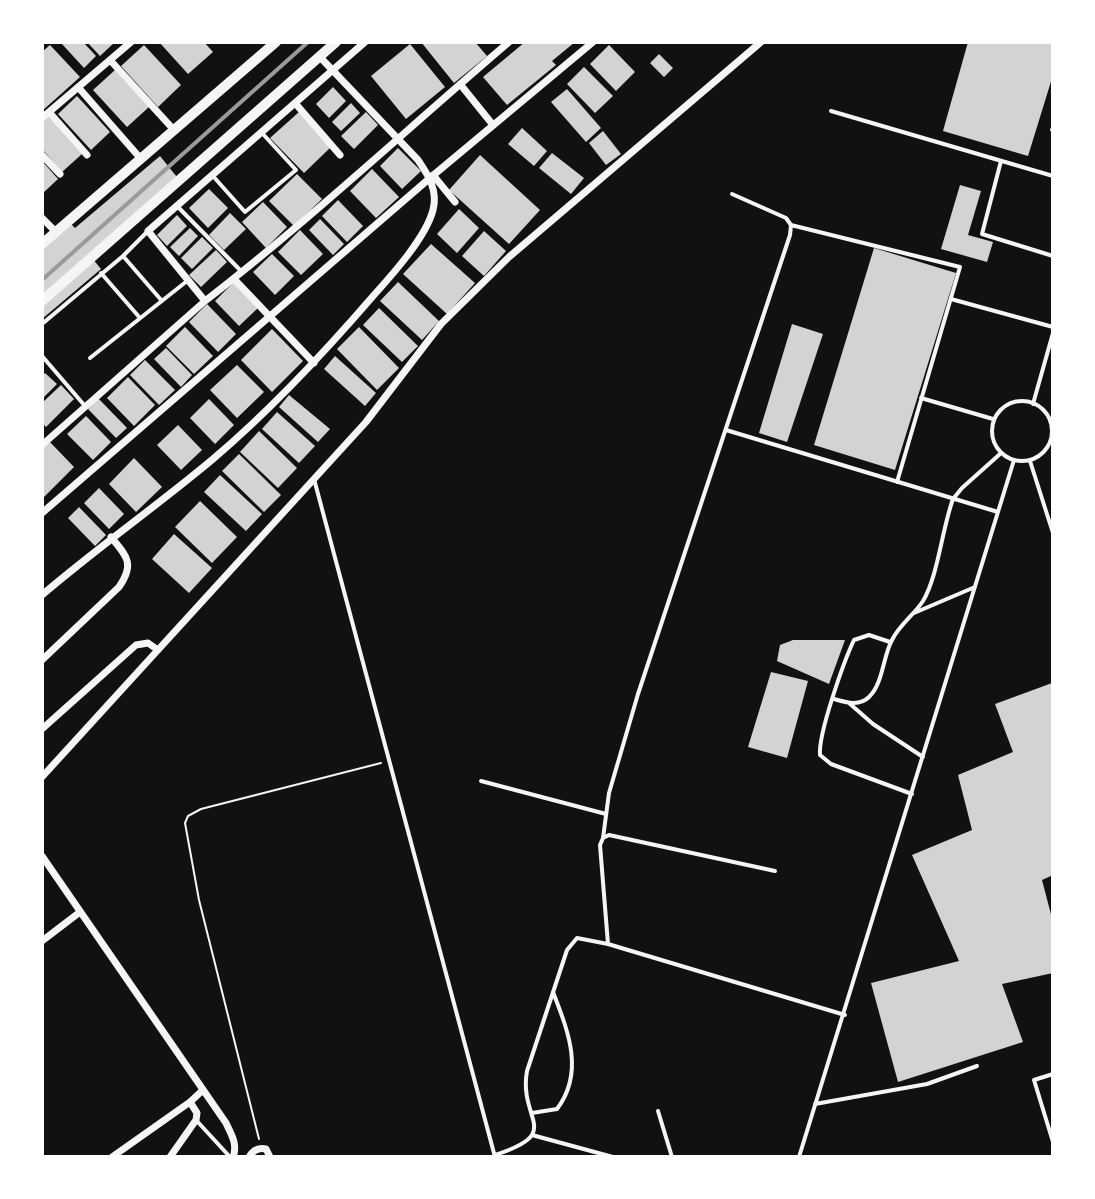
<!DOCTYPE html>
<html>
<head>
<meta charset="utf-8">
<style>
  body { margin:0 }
  #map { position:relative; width:1095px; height:1199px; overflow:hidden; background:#111; font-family:"PT Serif",serif }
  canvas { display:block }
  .frame { position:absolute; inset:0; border:44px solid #fff; pointer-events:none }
</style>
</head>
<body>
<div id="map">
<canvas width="1095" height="1199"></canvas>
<div class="frame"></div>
</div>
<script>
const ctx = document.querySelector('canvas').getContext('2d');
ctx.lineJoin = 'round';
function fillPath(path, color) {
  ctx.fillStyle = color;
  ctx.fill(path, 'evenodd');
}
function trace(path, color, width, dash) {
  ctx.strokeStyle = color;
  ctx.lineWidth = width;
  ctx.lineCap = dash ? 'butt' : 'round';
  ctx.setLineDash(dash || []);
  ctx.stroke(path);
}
fillPath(new Path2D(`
  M64,42H83L96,56L84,68L62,44Z
  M87,42H115L100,56Z
  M159,42H204L213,52L188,74Z
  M421,42H475L487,56L454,83Z
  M525,42H575L552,61L556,65L507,105L483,77Z
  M968,42H1053V75L1028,156L943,131Z
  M410,44L445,87L406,119L371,76Z
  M50,45L80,77L42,111V52Z
  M144,45L181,85L158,107L121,66Z
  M609,45L635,72L616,91L590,64Z
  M659,54L673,68L664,77L650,63Z
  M584,67L613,96L595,113L567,84Z
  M115,70L149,107L127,127L93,90Z
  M333,87L346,101L329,118L316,104Z
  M567,89L601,128L586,142L551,102Z
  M77,96L110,132L91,150L58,114Z
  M351,103L360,113L341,131L332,122Z
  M299,112L331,147L304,173L270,138Z
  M366,112L378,125L354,149L341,136Z
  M49,116L82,154L62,172L42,149V122Z
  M522,128L547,151L534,166L508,144Z
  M603,131L621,154L606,165L589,143Z
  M398,148L421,171L402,189L380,166Z
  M552,153L584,178L571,194L539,168Z
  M480,155L540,210L509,244L449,190Z
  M160,156L181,182L92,258L101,269L42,319V241L67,220L75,228Z
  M42,161L58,179L42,194Z
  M372,169L399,197L376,218L350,191Z
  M297,174L322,199L294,226L269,201Z
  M960,185L981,191L968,235L993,242L987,262L941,249Z
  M209,189L228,208L208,228L189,208Z
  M338,200L363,226L347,242L322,216Z
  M263,202L287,227L266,248L242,222Z
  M459,209L479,228L457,253L437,234Z
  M230,213L246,229L224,250L209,235Z
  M177,215L187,226L167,246L157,235Z
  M320,219L344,244L333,255L309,230Z
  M190,228L198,236L179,256L170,247Z
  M300,230L323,254L301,275L278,252Z
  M484,231L506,251L484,276L462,256Z
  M202,237L213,248L192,269L181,258Z
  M431,244L475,283L447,314L403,274Z
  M874,248L956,273L895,470L814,445Z
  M216,250L227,262L201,287L189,275Z
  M272,254L294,276L275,295L253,272Z
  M234,282L258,308L239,326L215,301Z
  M398,282L439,321L422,340L380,301Z
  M207,304L236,334L218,352L189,322Z
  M379,308L418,346L402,362L363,325Z
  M792,324L823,334L787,442L759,433Z
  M185,327L213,356L194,374L166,346Z
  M359,327L399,368L377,390L337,349Z
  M272,329L303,361L272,392L241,360Z
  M166,348L192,375L181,387L154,359Z
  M335,356L376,393L365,406L324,369Z
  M145,360L175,390L159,405L130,375Z
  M237,365L264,392L237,418L210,390Z
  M45,373L57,384L42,399V376Z
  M128,377L155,405L134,426L107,398Z
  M61,385L74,399L46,427L42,423V403Z
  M289,395L330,429L318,442L279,407Z
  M98,398L127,428L116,438L88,409Z
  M209,399L234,425L215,444L190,418Z
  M277,412L315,446L299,463L262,429Z
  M86,416L111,442L93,460L67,434Z
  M178,425L202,450L181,470L157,445Z
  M259,431L297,468L278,488L240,452Z
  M48,440L74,467L42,499V446Z
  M239,454L281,495L264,512L222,471Z
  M134,458L162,487L136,512L109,484Z
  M220,475L262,514L246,531L204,492Z
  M99,488L124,514L109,529L84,503Z
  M200,501L237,537L212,563L175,527Z
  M79,507L106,535L95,546L68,518Z
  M174,534L212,568L189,593L152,559Z
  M793,640H845L829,684L777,661L780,645Z
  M771,672L808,681L787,758L748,747Z
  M1052,683L1053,875L1042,880L1053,922V973L1002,984L1023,1042L898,1082L871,983L959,961L912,855L972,830L958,775L1013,752L995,704Z`), '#d3d3d3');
trace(new Path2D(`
  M259,1139L199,900L185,823L188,816L201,809L381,763`), '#f5f5f5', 2);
trace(new Path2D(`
  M831,111L1053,176
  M1052,130L1053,128
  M1001,161L982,234L1053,256
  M212,175L245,212L296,170L262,133
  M177,206L242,272
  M791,225L960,267L897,482
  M123,256L162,301
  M101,273L140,318
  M951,299L1053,327
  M42,324L123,256L148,231
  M42,356L85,406
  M90,358L187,281
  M921,398L993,419
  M992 431a30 30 0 1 1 60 0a30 30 0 1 1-60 0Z
  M1033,404L1053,333
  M726,430L998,512
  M1030,461L1053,533
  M314,479L495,1157
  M914,613L975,587
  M890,642L869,635L854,640C844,661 818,734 820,755L831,764L912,794
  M834,699C845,702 859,707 869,697C883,684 883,656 892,640C900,624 914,615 923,601C938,576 942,529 953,499L962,488L1000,454
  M849,703L873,724L923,757
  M481,781L606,814
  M603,838L609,793L638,694L790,235L791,225L786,218L732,194
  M608,944L600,845L603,838L609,835L775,871
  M1053,1074L1034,1080L1053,1142
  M815,1104L927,1084L977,1066
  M658,1111L672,1157
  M532,1113L557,1109C585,1072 568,1031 553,992
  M196,1120L230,1157
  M532,1135L613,1157
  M495,1155C565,1132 518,1121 527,1071L567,950L577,938L608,944L845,1015
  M799,1157L1014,460`), '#f5f5f5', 4);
trace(new Path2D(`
  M110,60L174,130
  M460,84L493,125
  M78,87L141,159
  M295,103L340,155
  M49,112L87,155
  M42,118L131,42
  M42,155L60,174
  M433,175L455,202
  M42,218L56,232
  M234,279L314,363
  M205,301C311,219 408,128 509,42
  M42,445L205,301L148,231L365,42
  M42,513L430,178L593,42
  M42,595C98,547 157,506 213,459C272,409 324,353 374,295C393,274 426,237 433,210C438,191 429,176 418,160L319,56
  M42,660L119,587C135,564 127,556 111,537
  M42,729L136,645L148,643L158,650
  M42,777L366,422L441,324L509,257L761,42
  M42,856L226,1123C231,1134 238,1144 233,1157
  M42,941L80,912
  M112,1157L190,1102
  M170,1157L196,1120L197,1113L190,1102L203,1090
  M249,1157C253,1150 258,1147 266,1149L270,1157`), '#f5f5f5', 7);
trace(new Path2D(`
  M42,244L276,42
  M42,301L336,42`), '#f5f5f5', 10);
trace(new Path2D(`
  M42,280L308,42`), '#9a9a9a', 4);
</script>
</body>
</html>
